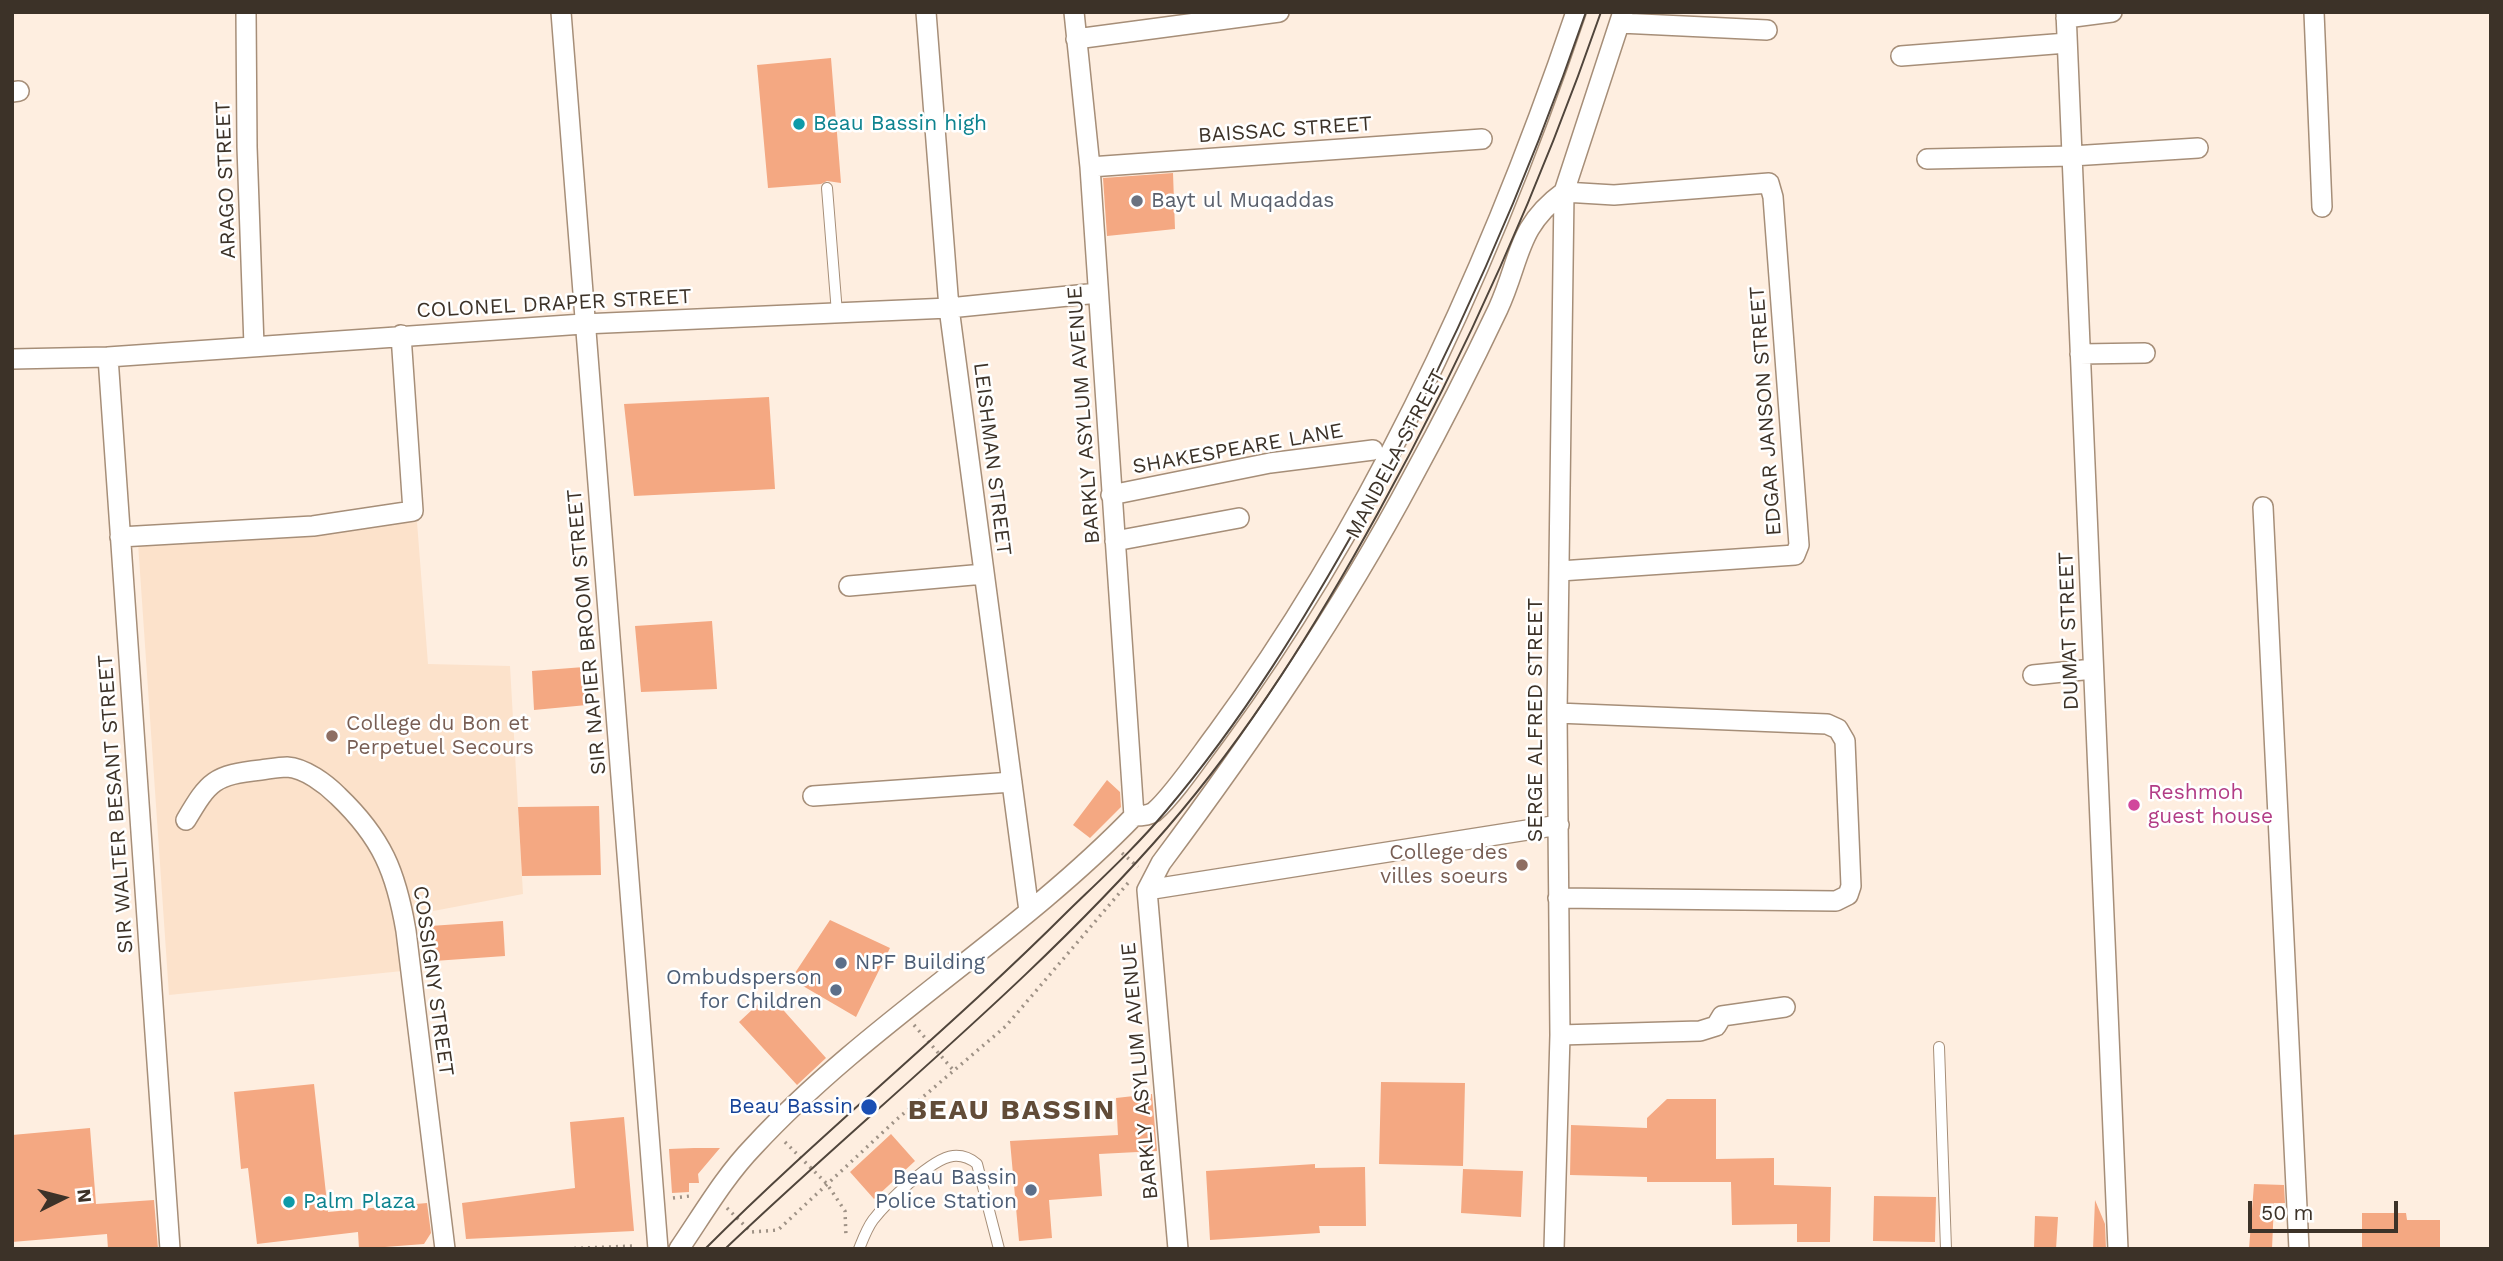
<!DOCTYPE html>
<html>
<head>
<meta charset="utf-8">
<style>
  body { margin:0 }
  #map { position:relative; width:2503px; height:1261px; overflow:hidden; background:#feeee0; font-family:"Work Sans",sans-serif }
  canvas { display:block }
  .frame { position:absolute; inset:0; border:14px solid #3c3228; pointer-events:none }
  .north { position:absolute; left:28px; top:1163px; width:70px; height:70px; -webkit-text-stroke:5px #fff; paint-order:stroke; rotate:84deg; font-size:19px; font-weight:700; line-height:28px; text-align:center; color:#3c3228 }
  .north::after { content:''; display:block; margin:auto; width:24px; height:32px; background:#3c3228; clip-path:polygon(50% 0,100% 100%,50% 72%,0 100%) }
  .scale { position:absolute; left:2248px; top:1201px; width:150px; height:32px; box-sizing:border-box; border:4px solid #3c3228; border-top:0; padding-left:9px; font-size:21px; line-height:24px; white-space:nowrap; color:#3c3228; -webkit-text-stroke:5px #fff; paint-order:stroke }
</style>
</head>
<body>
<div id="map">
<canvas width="2503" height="1261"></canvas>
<div class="frame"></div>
<div class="north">N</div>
<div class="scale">50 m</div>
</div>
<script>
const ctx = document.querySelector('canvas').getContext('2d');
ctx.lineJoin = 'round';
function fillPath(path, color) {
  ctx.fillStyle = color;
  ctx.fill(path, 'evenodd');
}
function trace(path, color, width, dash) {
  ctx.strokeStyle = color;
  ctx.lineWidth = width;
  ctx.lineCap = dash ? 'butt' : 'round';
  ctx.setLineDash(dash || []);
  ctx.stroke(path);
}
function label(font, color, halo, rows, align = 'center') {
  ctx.font = font + ' "Work Sans",sans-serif';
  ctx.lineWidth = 5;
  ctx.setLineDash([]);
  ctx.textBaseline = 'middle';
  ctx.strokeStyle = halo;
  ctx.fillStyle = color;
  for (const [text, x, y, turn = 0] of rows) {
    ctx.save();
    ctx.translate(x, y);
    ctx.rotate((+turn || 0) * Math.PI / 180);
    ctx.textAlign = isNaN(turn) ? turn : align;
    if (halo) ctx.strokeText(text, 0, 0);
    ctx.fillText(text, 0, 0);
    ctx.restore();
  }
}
fillPath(new Path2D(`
  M417,522L428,664L510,666L523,894L407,916L412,970L169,995L138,543Z`), '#fce2cb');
fillPath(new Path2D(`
  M831,58L841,183L827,181L821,184L768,188L757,65Z
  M1173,173L1175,229L1107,236L1103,178Z
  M769,397L775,489L634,496L624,404Z
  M712,621L717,689L641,692L635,626Z
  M584,667L587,705L534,710L532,671Z
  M1107,780L1120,792L1121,807L1090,838L1073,825Z
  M599,806L601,875L522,876L518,807Z
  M830,920L890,948L856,1017L791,979Z
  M503,921L505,956L434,961L430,926Z
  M769,994L826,1058L797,1085L739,1022Z
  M1381,1082L1465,1083L1463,1166L1379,1164Z
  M314,1084L328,1212L427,1203L431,1233L424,1244L359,1249L358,1232L257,1244L248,1168L241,1169L234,1092Z
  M1152,1094L1157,1151L1099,1154L1102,1196L1049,1200L1052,1238L1019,1241L1010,1141L1118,1135L1116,1098Z
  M1667,1099H1716V1159L1774,1158V1185L1831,1187L1830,1242H1797V1224L1732,1225L1731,1182H1647V1177L1570,1175L1571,1125L1647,1128V1118Z
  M624,1117L634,1231L466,1239L462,1203L575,1188L570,1122Z
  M90,1128L96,1204L154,1200L158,1249H108L107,1234L12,1242V1135Z
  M891,1134L915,1161L874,1199L850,1172Z
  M694,1148H720L698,1174L699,1183H689V1192L672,1193L669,1149Z
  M1315,1164V1168L1365,1167L1366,1226H1319L1320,1233L1210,1240L1206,1171Z
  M1463,1169L1523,1171L1521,1217L1461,1213Z
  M2254,1184L2284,1185L2285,1203H2274L2272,1249H2249Z
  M1874,1196L1936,1197L1935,1242L1873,1241Z
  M2095,1200L2105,1224L2106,1249H2093Z
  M2362,1213H2406L2407,1220H2440V1249H2362Z
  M2035,1216L2058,1217L2056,1249L2034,1248Z`), '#f4a882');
const service = new Path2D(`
  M827,188L837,313
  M1939,1047L1946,1249
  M859,1249C863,1239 867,1228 873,1220C886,1203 932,1158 953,1156C963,1155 970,1158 977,1164L999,1249`);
const minor = new Path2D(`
  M246,12L247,147L254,346
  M561,12L658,1249
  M926,12L949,308L1029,911
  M1074,12L1090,167L1134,816
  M2066,12L2118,1249
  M2314,12L2322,207
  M2066,18L2112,12
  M1620,23L1767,30
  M1076,39L1279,12
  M1901,56L2067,43
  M12,92L19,91
  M1927,159L2072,156L2198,148
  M1090,167L1482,139
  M2080,354L2145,353
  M108,357L170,1249
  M12,359L108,357L583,324L949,308L1098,293
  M1111,495L1270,463L1373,450
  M2263,507L2299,1249
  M120,537L313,526L413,511L401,335
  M1115,541L1239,518
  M849,586L984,574
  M2033,675L2093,669
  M1557,713L1827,724L1838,729L1845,741L1851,886L1848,895L1836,901L1558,898
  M813,796L1012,782
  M1134,816C1140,816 1148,816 1154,812C1173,796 1201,754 1217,733C1376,516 1490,266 1576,12
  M186,820C209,781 214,775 261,770C269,769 279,767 287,767C305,768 326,784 338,796C382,838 396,872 406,931L445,1249
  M1147,890L1559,825
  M1560,1035L1700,1031L1716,1026L1722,1016L1785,1007
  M679,1249C703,1214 724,1177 754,1146C868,1023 1017,937 1134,816
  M1178,1249L1147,890L1161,863C1252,741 1340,613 1412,478C1442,423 1471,366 1498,309C1521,259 1516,227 1564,192L1623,12
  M1554,1249L1560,1035L1557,713L1564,192L1614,195L1769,183L1773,197L1799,545L1795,555L1560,571`);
trace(service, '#a68e78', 12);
trace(minor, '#a68e78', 22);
trace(new Path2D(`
  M1122,853L1138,867
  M914,1025L954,1071
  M785,1142L827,1184L845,1211L846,1237
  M673,1198L690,1196
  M727,1208L751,1232L778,1230L896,1120L1006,1026L1128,883
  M560,1249L633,1246V1249`), '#9f9286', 3.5, [2, 5]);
trace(service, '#fff', 10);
trace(minor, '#fff', 19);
trace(new Path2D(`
  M705,1249C822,1132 951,1028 1068,911C1101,879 1136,847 1166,811C1243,720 1305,619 1363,515C1451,354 1526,186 1586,12
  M725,1249C872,1109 1034,981 1167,828C1250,732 1317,624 1378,513C1466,353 1541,185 1601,12`), '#50453b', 2);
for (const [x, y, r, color] of [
  [799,124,7,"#0f9aa8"],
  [1137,201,7,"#6b7280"],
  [332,736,7,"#8d6e63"],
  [2134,805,7,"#d1479c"],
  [1522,865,7,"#8d6e63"],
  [841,963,7,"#5c6f8a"],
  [836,990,7,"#5c6f8a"],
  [869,1107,9,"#1a4fb4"],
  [1031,1190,7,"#5c6f8a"],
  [289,1202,7,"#0f9aa8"]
]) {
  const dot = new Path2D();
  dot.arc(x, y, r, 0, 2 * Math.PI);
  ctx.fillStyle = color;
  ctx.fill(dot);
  trace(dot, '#fff', 2.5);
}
label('21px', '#0d838f', '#fff', [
  ["Beau Bassin high",813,124],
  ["Palm Plaza",303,1202]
], 'left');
label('21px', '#3c3228', '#fff', [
  ["BAISSAC STREET",1285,130,-4],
  ["ARAGO STREET",226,180,-92],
  ["COLONEL DRAPER STREET",554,304,-3],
  ["EDGAR JANSON STREET",1766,411,-94],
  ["BARKLY ASYLUM AVENUE",1084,415,-94],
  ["SHAKESPEARE LANE",1238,449,-10],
  ["MANDELA STREET",1396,454,-62],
  ["LEISHMAN STREET",992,459,83],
  ["DUMAT STREET",2069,631,-92],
  ["SIR NAPIER BROOM STREET",587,632,-95],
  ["SERGE ALFRED STREET",1536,720,-90],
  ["SIR WALTER BESANT STREET",116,804,-94],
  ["COSSIGNY STREET",433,981,82],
  ["BARKLY ASYLUM AVENUE",1140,1071,-95]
]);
label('21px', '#5b616d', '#fff', [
  ["Bayt ul Muqaddas",1151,201]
], 'left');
label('21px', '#785e54', '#fff', [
  ["College du Bon et",346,724],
  ["Perpetuel Secours",346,748],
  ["College des",1508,853,"right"],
  ["villes soeurs",1508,877,"right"]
], 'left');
label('21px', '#b23c85', '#fff', [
  ["Reshmoh",2148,793],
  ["guest house",2148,817]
], 'left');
label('21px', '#4e5e75', '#fff', [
  ["NPF Building",855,963,"left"],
  ["Ombudsperson",822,978],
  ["for Children",822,1002],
  ["Beau Bassin",1017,1178],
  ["Police Station",1017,1202]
], 'right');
label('21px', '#164399', '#fff', [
  ["Beau Bassin",853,1107]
], 'right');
ctx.letterSpacing = '2px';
label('bold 28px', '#624c38', '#fff', [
  ["BEAU BASSIN",1012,1111]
]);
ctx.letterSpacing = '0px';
</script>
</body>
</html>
